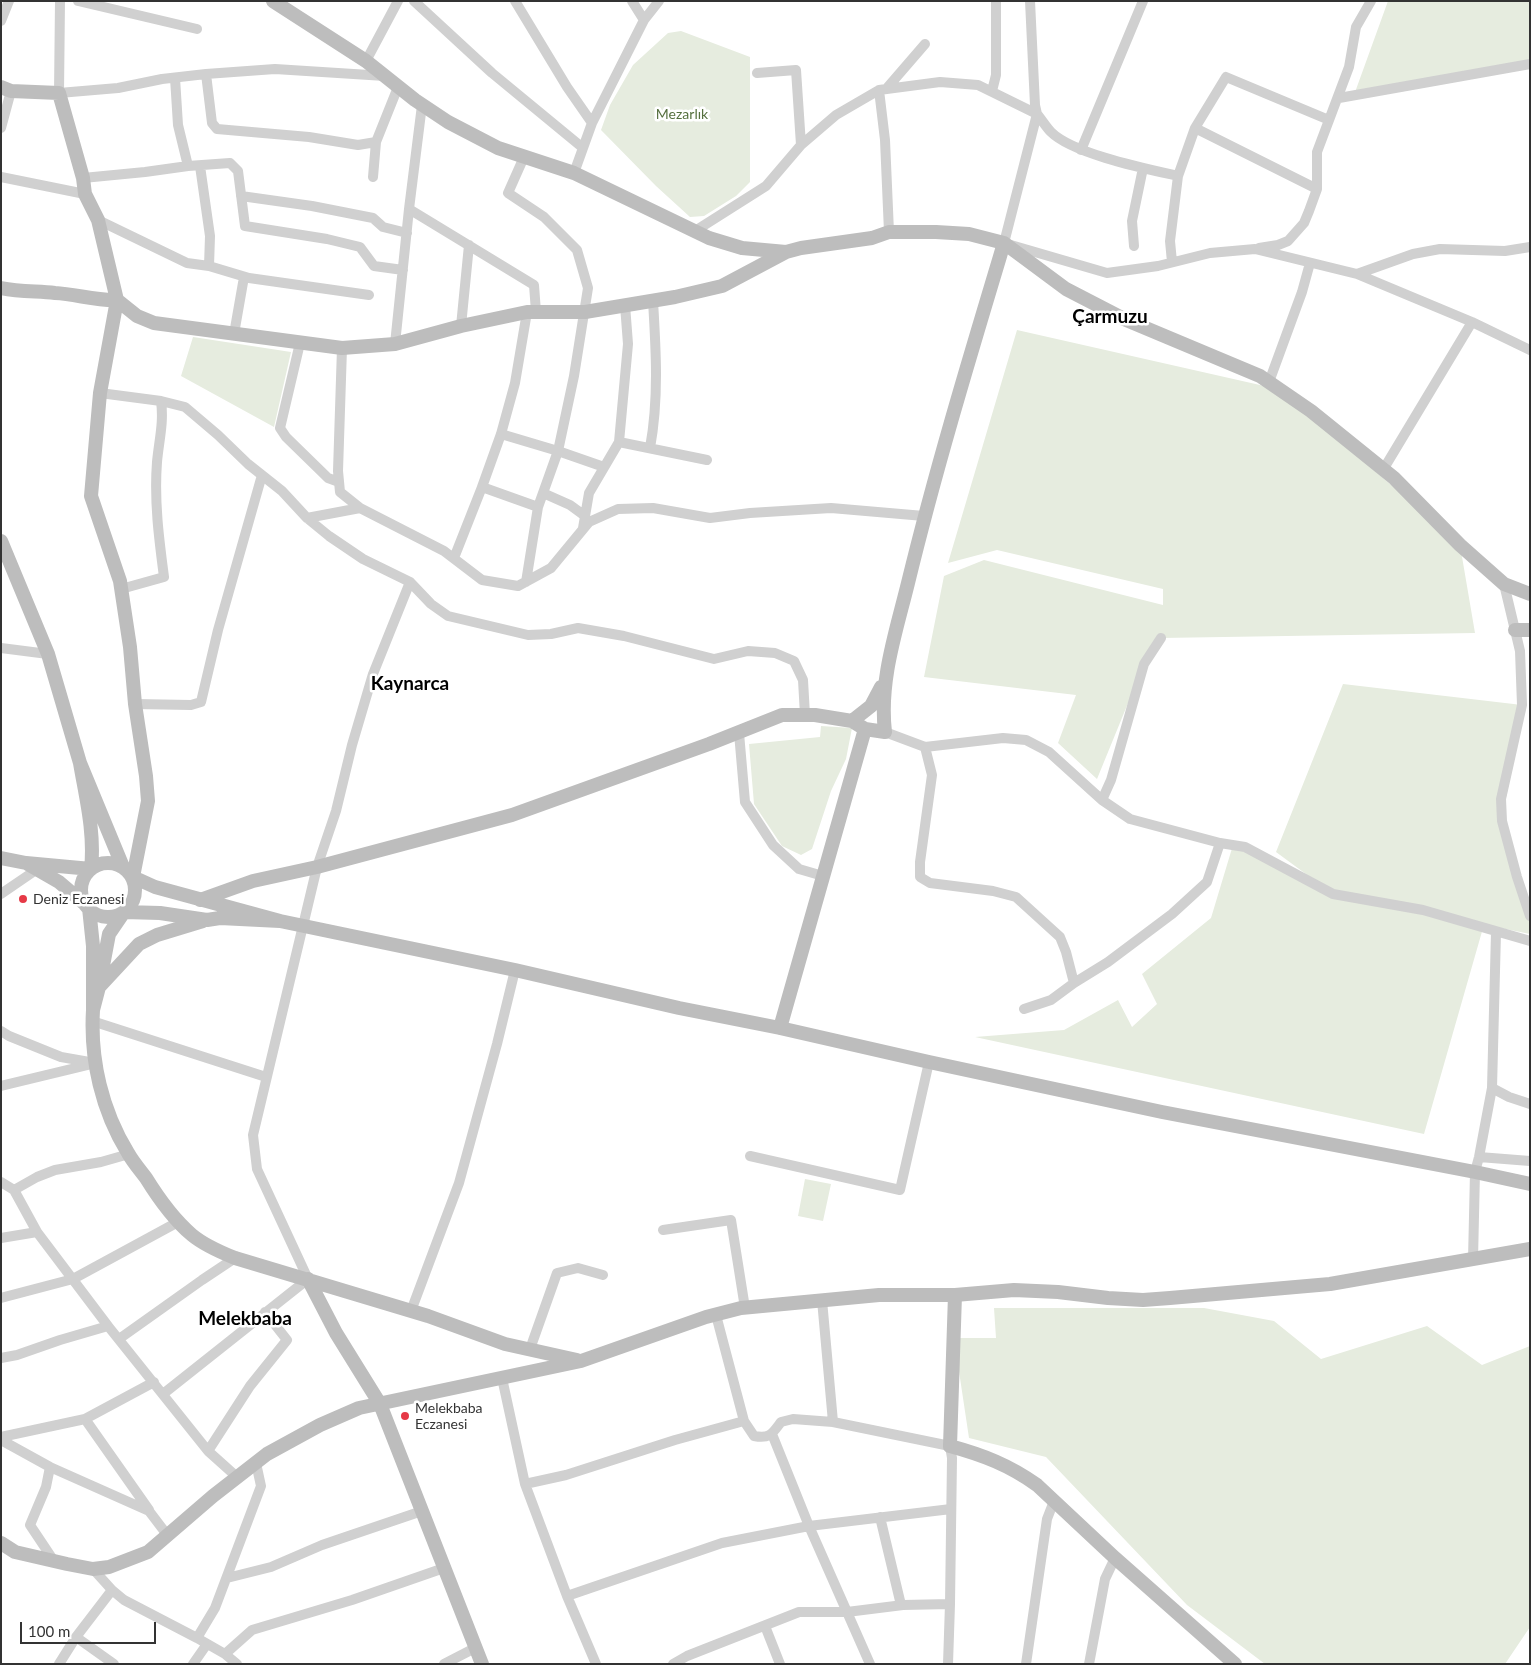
<!DOCTYPE html>
<html>
<head>
<meta charset="utf-8">
<style>
  body { margin:0 }
  #map { position:relative; width:1531px; height:1665px; overflow:hidden; background:#fff; font-family:Lato,sans-serif }
  canvas { display:block }
  .frame { position:absolute; inset:0; border:2px solid #333; pointer-events:none }
  .scale { position:absolute; left:20px; top:1622px; width:136px; height:22px; box-sizing:border-box; border:2px solid #333; border-top:0; padding-left:6px; font-size:15px; line-height:18px; white-space:nowrap; color:#333; -webkit-text-stroke:4px #fff; paint-order:stroke }
</style>
</head>
<body>
<div id="map">
<canvas width="1531" height="1665"></canvas>
<div class="frame"></div>
<div class="scale">100 m</div>
</div>
<script>
const ctx = document.querySelector('canvas').getContext('2d');
ctx.lineJoin = 'round';
function fillPath(path, color) {
  ctx.fillStyle = color;
  ctx.fill(path, 'evenodd');
}
function trace(path, color, width, dash) {
  ctx.strokeStyle = color;
  ctx.lineWidth = width;
  ctx.lineCap = dash ? 'butt' : 'round';
  ctx.setLineDash(dash || []);
  ctx.stroke(path);
}
function label(font, color, halo, rows, align = 'center') {
  ctx.font = font + ' Lato,sans-serif';
  ctx.lineWidth = 5;
  ctx.setLineDash([]);
  ctx.textBaseline = 'middle';
  ctx.strokeStyle = halo;
  ctx.fillStyle = color;
  for (const [text, x, y, turn = 0] of rows) {
    ctx.save();
    ctx.translate(x, y);
    ctx.rotate((+turn || 0) * Math.PI / 180);
    ctx.textAlign = isNaN(turn) ? turn : align;
    if (halo) ctx.strokeText(text, 0, 0);
    ctx.fillText(text, 0, 0);
    ctx.restore();
  }
}
fillPath(new Path2D(`
  M1388,1H1530V62L1354,95Z
  M681,31L750,57V182L736,196L704,216L690,217L656,186L601,130L610,105L633,65L668,33Z
  M1017,330L1282,390L1460,545L1475,633L1161,638L1144,664L1097,779L1058,743L1076,695L924,677L944,576L984,560L1163,605V589L997,550L948,563Z
  M193,337L291,352L274,427L181,376Z
  M1343,684L1522,705L1502,821L1530,915V934L1365,900L1483,928L1424,1134L975,1037L1064,1030L1118,1000L1132,1027L1157,1004L1142,974L1211,918L1233,845L1329,891L1276,852Z
  M821,726L852,728L846,759L831,791L812,849L801,855L782,846L754,804L749,744L820,737Z
  M805,1179L831,1184L823,1221L798,1216Z
  M994,1308H1204L1274,1321L1321,1359L1427,1326L1482,1365L1530,1346V1627L1505,1664H1265L1187,1605L1046,1457L969,1438L954,1338H996Z`), '#e6ecdf');
trace(new Path2D(`
  M60,1L59,93L118,88L162,79L206,74L212,123L217,129L309,137L358,145L376,142L398,87
  M78,1L197,29
  M414,1L492,73L583,148
  M515,1L567,87L592,123
  M644,20L659,1
  M1,21L9,1
  M366,61L398,1
  M757,73L796,70L801,145
  M206,74L275,69L385,76
  M175,78L178,125L188,166
  M887,88L925,44
  M879,90L885,140L889,232
  M992,91L996,75V1
  M1339,98L1530,64
  M1037,114L1004,243L1107,273L1158,266L1210,253L1255,249L1357,274L1413,254L1440,249L1505,251L1530,247
  M1037,114C1042,120 1046,127 1051,132C1073,154 1147,169 1178,176L1195,128L1317,189
  M1,128L11,91
  M1195,128L1226,77L1329,120
  M1081,150L1143,1
  M524,157L508,193L544,217L577,250L588,288L574,376L558,451L538,507L526,582
  M200,166L210,236L209,266L249,278L369,295
  M574,173L592,123L644,20L632,1
  M1,177L85,194
  M373,177L376,142
  M83,178L145,172L188,166L230,163L238,171L245,226L327,239L360,247L374,266L403,270
  M241,196L312,206L373,218L383,227L407,233
  M409,209L534,285L536,312
  M98,220L187,263L209,266
  M695,231L766,186L801,145L836,115L879,90L940,82L978,85L1037,114L1035,105L1030,1
  M1134,246L1132,221L1143,168
  M1259,248L1278,245L1288,241L1304,223L1309,211L1317,189V152L1349,67L1356,27L1371,1
  M1172,262L1170,241L1178,176
  M1357,274L1472,322L1530,350
  M461,326L469,245
  M234,334L244,277
  M300,343L280,428L286,437L328,478L339,482
  M395,344L409,209L422,105
  M342,348L338,471L340,492L360,508L444,551L482,580L518,586L551,568L589,522L618,509L653,508L710,518L750,513L831,508L924,516
  M1269,382L1302,292L1310,263
  M100,393L161,401L185,407L218,435L248,464L282,491L307,518L360,508
  M501,434L558,451L604,467
  M619,442L707,460
  M650,448C659,399 656,350 653,301
  M1383,470L1472,322
  M482,487L501,434L515,383L527,312
  M543,493L570,505L585,516
  M307,518L329,536L363,559L410,582L431,604L448,616L528,635L551,634L578,628L624,636L714,659L748,651L775,653L794,661L803,680L805,715
  M583,528L589,493L619,442L628,344L625,305
  M454,558L482,487L538,507
  M1504,584L1520,651L1522,705L1501,799L1502,821L1517,877L1530,916
  M121,589L164,577C159,539 154,501 157,462C159,440 164,423 161,401
  M1,648L48,654
  M135,704L191,705L201,702L218,630L262,475
  M885,732L925,747L1003,738L1026,740L1049,752L1102,800L1130,819L1220,843L1245,847L1333,894L1423,910L1530,941
  M739,733L745,802L773,845L799,869L823,876
  M925,747L932,775L920,862V877L930,883L993,891L1016,897L1060,937L1066,952L1074,983
  M1102,800L1111,780L1144,664L1161,638
  M1,894L36,870
  M1024,1009L1051,1000L1074,983L1108,962L1172,914L1207,882L1220,843
  M92,1021L266,1077
  M1,1031L9,1036L61,1057L95,1063
  M1,1086L92,1064
  M1492,1088L1509,1097L1530,1104
  M750,1156L900,1190L929,1062
  M1479,1157L1530,1161
  M1,1182L14,1190
  M663,1230L731,1220L745,1308
  M37,1232L14,1190L37,1177L55,1170L101,1162L129,1154
  M1,1238L37,1232L108,1326L208,1451L237,1477
  M1473,1260L1475,1172L1479,1157L1492,1088L1496,932
  M1,1298L73,1279L178,1222
  M822,1300L833,1422
  M411,1311L459,1183L497,1044L515,970
  M716,1315L744,1421
  M119,1339L202,1280L235,1258
  M530,1349L557,1273L578,1268L603,1275
  M1,1358L17,1355L60,1340L108,1326
  M502,1378L525,1484L567,1596L596,1664
  M163,1394L308,1279L257,1169L253,1135L317,867L336,811L352,745L373,674L410,582
  M85,1419L149,1510
  M772,1434L809,1526L870,1664
  M1,1437L85,1419L154,1382
  M1,1440L50,1467L149,1511L168,1536
  M208,1451L250,1386L287,1340L265,1312
  M50,1467L46,1487L30,1525L54,1561
  M525,1484L566,1475L675,1440L744,1421L754,1436C770,1439 772,1434 781,1422L793,1419L833,1422L950,1446L952,1458L950,1604
  M880,1517L901,1605
  M93,1569L112,1590L124,1600L197,1638L225,1654L237,1664
  M227,1578L271,1567L322,1545L422,1511
  M567,1596L722,1543L809,1526L951,1509
  M765,1626L780,1664
  M76,1637L114,1664
  M197,1638L215,1608L261,1486L256,1463
  M225,1654L252,1630L352,1600L444,1568
  M59,1664L76,1637L112,1590
  M193,1664L207,1644
  M444,1664L475,1648
  M673,1664L687,1656L799,1612H847L903,1605L950,1604L948,1664
  M1026,1664L1047,1519L1054,1501
  M1089,1664L1105,1579L1115,1558`), '#d0d0d0', 10);
trace(new Path2D(`
  M273,1L366,61L415,100L448,122L498,148L574,173L709,238L742,248L786,252L801,248L872,238L889,232H936L969,234L1004,243L1066,289L1124,319L1260,376L1311,411L1394,478L1460,545L1504,584L1530,594
  M1,87L11,91L59,93L83,178L85,194L98,220L117,300L100,393L91,496L120,581L130,647L135,704L146,776L148,801L133,877L155,887L280,921L220,918L207,920L160,913L124,912L109,934L99,987L93,1010V946L89,908
  M1,288C20,292 37,291 55,293C76,294 96,301 117,300L137,316L154,323L342,348L395,344L461,326L527,312H585L675,297L722,286L786,252
  M1,541L48,654L80,763
  M1515,630H1530
  M852,721L871,706L881,687
  M1,858L26,863
  M81 890a27 27 0 1 1 54 0a27 27 0 1 1-54 0Z
  M200,900L253,881L317,867L512,815L709,744L782,715H815L852,721L865,729L885,732C879,681 896,632 908,583C936,468 970,356 1004,243
  M86,905L59,882L26,863L91,869C95,833 86,798 80,763L123,867
  M280,921L515,970L679,1008L780,1028L929,1062L1162,1112L1475,1172L1530,1184
  M100,986L139,944L157,935L203,921
  M93,1010C90,1060 102,1111 128,1153C133,1162 140,1170 146,1178C159,1199 173,1219 192,1235C204,1245 220,1252 235,1258L428,1316L505,1344L577,1360
  M780,1028L865,729
  M308,1279L336,1333L380,1404L482,1664
  M955,1295L950,1446C983,1455 1009,1465 1037,1485L1115,1558L1235,1664
  M1,1543L15,1552L67,1564L93,1569L109,1567L148,1552L213,1496L267,1454L320,1425L359,1408L581,1361L706,1317L741,1308L879,1295H955L1014,1290L1058,1292L1108,1298L1143,1300L1170,1298L1330,1284L1530,1249`), '#bdbdbd', 14);
for (const [x, y, r, color] of [
  [23,899,5,"#e63946"],
  [405,1416,5,"#e63946"]
]) {
  const dot = new Path2D();
  dot.arc(x, y, r, 0, 2 * Math.PI);
  ctx.fillStyle = color;
  ctx.fill(dot);
  trace(dot, '#fff', 2);
}
label('14px', '#56703f', '#fff', [
  ["Mezarlık",682,114]
]);
label('14px', '#333', '#fff', [
  ["Deniz Eczanesi",33,899],
  ["Melekbaba",415,1408],
  ["Eczanesi",415,1424]
], 'left');
label('bold 19px', '#000', '#fff', [
  ["Çarmuzu",1110,317],
  ["Kaynarca",410,684],
  ["Melekbaba",245,1319]
]);
</script>
</body>
</html>
